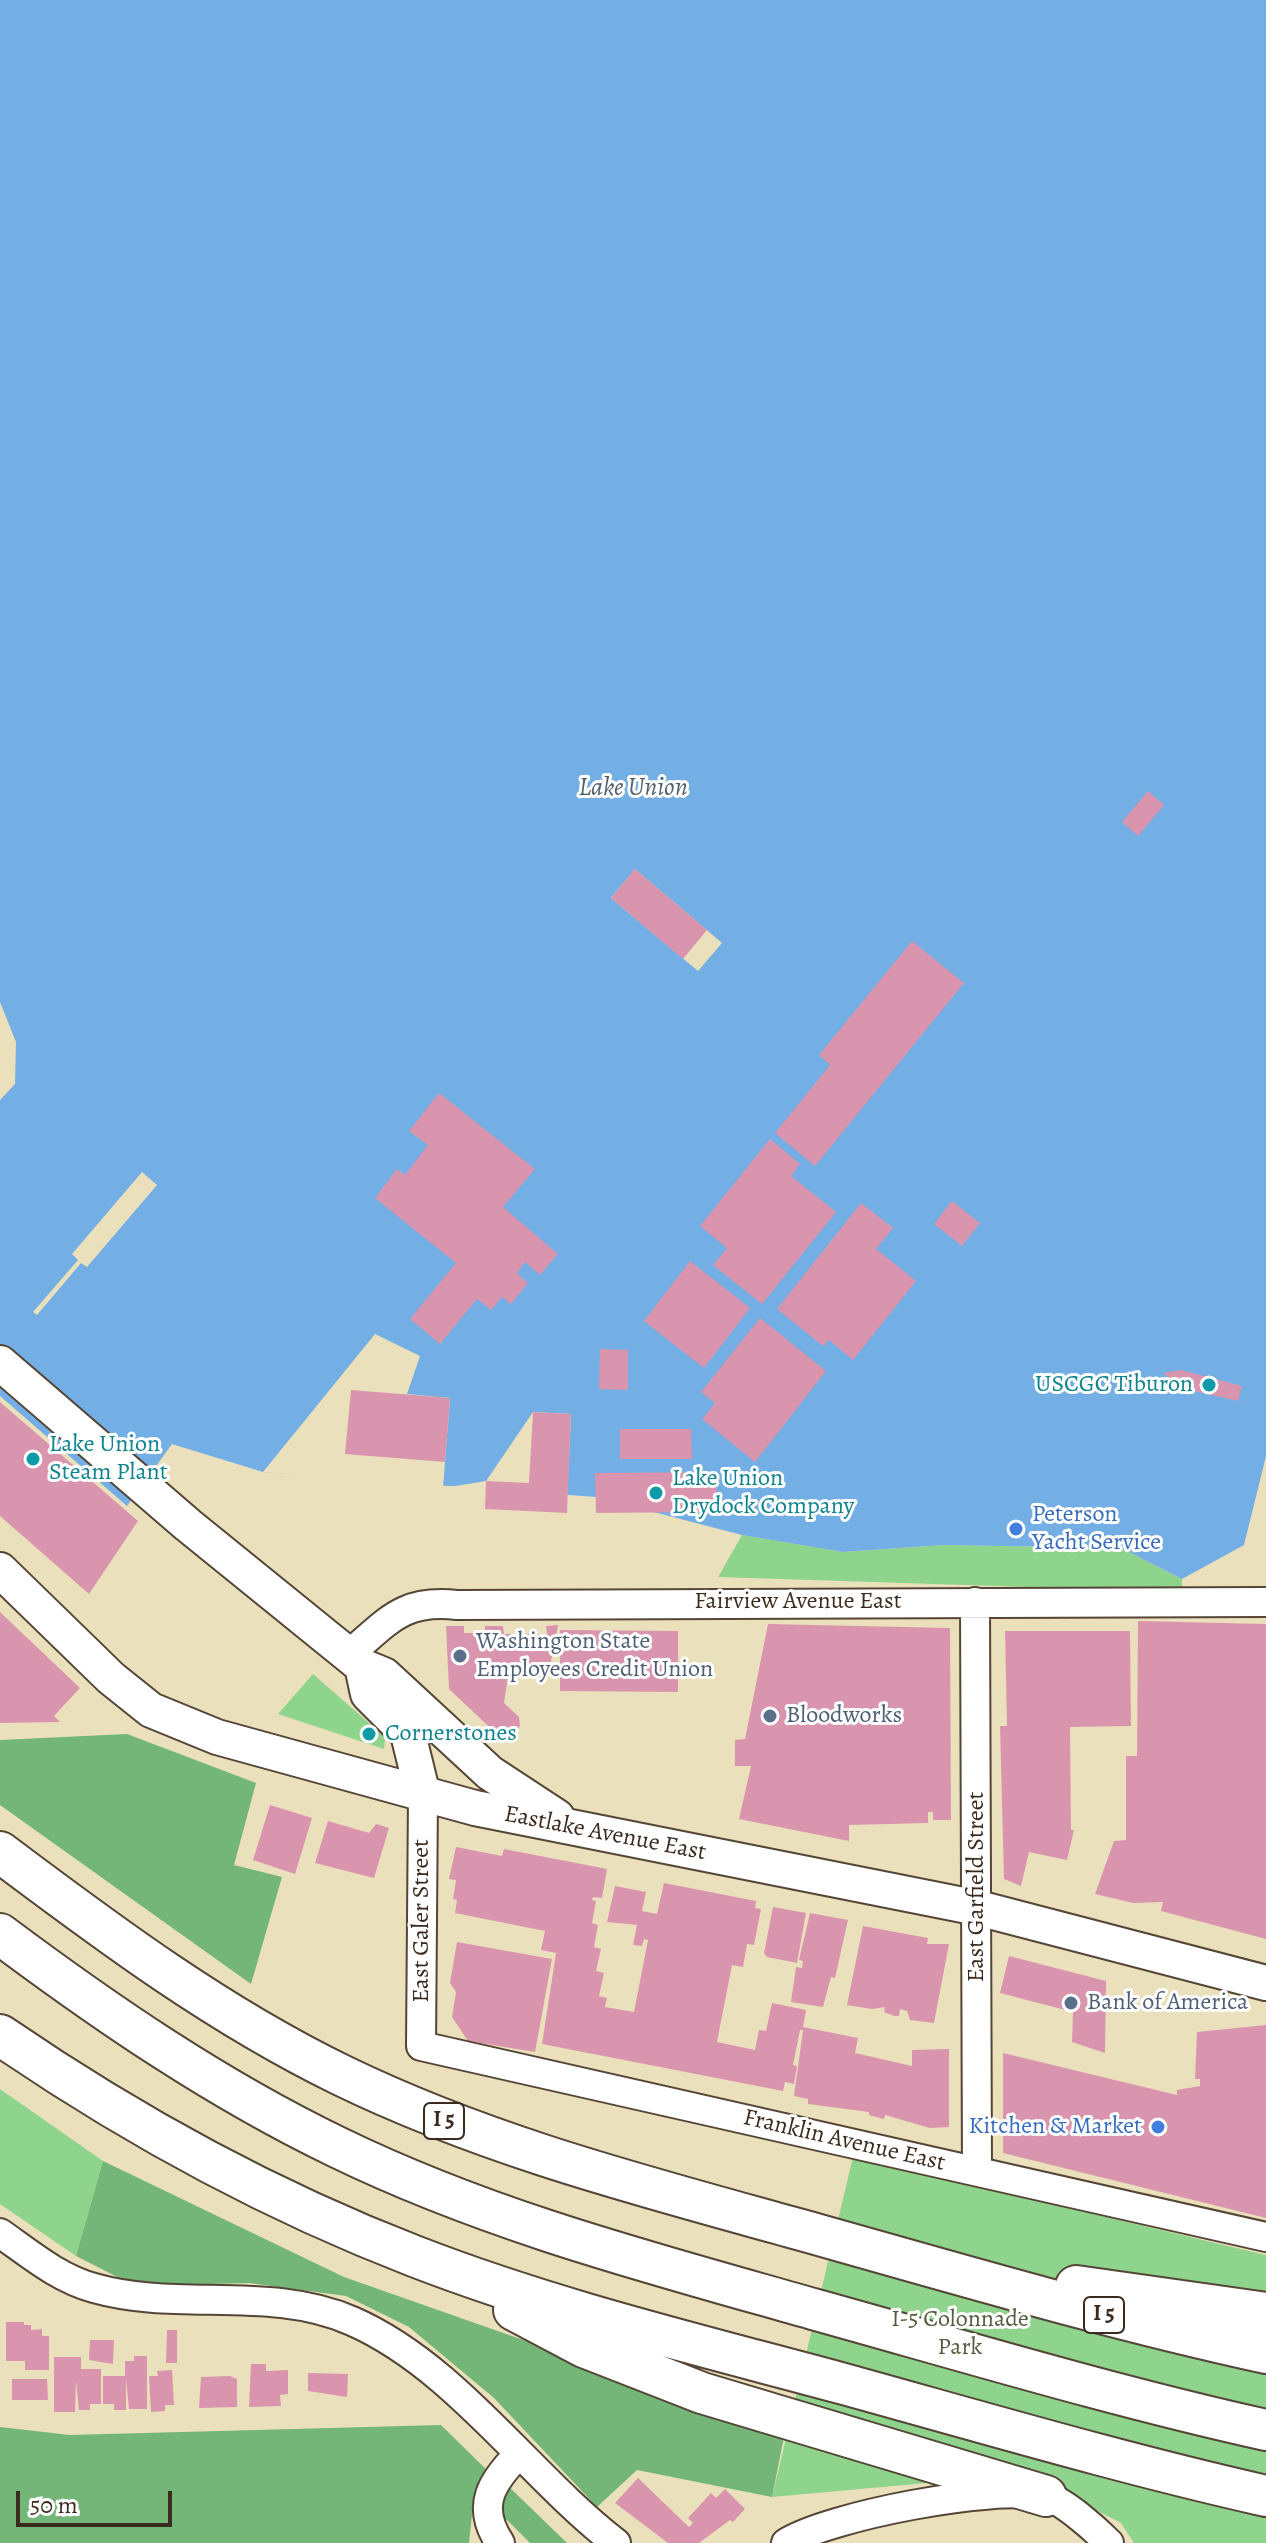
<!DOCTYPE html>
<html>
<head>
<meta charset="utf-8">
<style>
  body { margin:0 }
  #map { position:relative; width:1266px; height:2543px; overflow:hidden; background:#ebe0bc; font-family:Alegreya,serif }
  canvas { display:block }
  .scale { position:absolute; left:16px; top:2491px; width:156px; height:36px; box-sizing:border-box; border:4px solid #3b2a1e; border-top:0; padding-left:10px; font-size:24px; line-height:28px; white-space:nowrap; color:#3b2a1e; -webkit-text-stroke:6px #fff; paint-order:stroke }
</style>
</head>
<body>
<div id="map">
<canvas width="1266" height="2543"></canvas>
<div class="scale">50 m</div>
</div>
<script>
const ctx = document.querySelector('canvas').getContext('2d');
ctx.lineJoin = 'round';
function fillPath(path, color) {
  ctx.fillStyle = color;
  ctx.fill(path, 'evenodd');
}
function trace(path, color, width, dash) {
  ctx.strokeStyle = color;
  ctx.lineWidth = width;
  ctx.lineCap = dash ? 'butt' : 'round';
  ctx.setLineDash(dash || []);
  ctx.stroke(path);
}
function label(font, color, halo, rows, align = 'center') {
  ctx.font = font + ' Alegreya,serif';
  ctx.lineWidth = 6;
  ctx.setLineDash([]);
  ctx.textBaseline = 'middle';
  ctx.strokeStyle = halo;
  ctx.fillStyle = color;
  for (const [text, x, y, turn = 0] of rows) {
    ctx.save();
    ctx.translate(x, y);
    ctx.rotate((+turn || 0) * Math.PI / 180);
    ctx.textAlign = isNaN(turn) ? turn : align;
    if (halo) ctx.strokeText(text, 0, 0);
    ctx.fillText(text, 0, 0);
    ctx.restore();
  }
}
fillPath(new Path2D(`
  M742,1535L843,1552L943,1545L1121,1548L1182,1579V1592L718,1577Z
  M313,1674L385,1737L384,1749L278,1714Z
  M0,2089L103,2161L76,2256L0,2204Z
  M853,2157L1266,2255V2543H1134L1121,2523L1026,2474L772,2497Z`), '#8fd48d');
fillPath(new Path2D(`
  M127,1734L256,1783L234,1865L282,1877L251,1984L0,1805V1740Z
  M103,2161L344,2277L785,2432L772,2497L637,2470L597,2507L494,2398L409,2327L346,2296L249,2283L135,2286L76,2256Z
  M441,2425L493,2476L473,2505L469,2543H0V2427L70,2435Z
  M506,2484L567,2543H530L501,2514Z`), '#73b678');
fillPath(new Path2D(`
  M0,0H1266V1456L1244,1545L1182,1579L1121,1548L943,1545L843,1552L742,1535L596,1497L263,1472L172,1444L127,1506L0,1396V1100L15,1084L16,1042L0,1002Z`), '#73aee4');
fillPath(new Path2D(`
  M635,869L722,943L698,971L611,898Z
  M142,1172L157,1185L87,1267L81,1263L37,1315L33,1312L78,1260L72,1254Z
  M375,1334L420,1356L407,1394L450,1398L443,1488L486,1481L533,1412L571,1414L567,1497L442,1488L263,1472Z`), '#ebe0bc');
fillPath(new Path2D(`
  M1148,791L1164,805L1138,836L1122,822Z
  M635,869L707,930L683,959L611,898Z
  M912,941L964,983L815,1166L775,1133L830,1065L819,1055Z
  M439,1093L535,1169L503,1207L558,1254L540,1275L525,1262L517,1273L528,1283L511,1304L502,1297L491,1310L477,1299L440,1344L410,1319L456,1263L375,1198L397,1169L405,1175L428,1145L409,1131Z
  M770,1139L800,1164L791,1176L836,1212L762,1304L713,1265L727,1248L700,1226Z
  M952,1201L980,1223L962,1246L934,1224Z
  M861,1203L893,1228L876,1249L916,1281L853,1360L829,1340L823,1346L777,1309Z
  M690,1261L750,1308L704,1368L644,1321Z
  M760,1318L826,1371L755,1462L702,1419L715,1403L701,1392Z
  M600,1349L628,1350V1390L599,1389Z
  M1181,1370L1242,1386L1238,1401L1185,1389L1163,1373Z
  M351,1390L450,1398L445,1462L345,1454Z
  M0,1402L138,1521L89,1594L0,1516Z
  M533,1412L571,1414L567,1513L485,1509L486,1481L529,1483Z
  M620,1429H691L692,1459H620Z
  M716,1472L717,1512L596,1513L595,1473Z
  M0,1612L80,1688L54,1716L60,1722L0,1723Z
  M1138,1621L1266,1624V1939L1161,1911L1163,1902L1133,1903L1095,1894L1114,1841L1126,1840V1756H1137Z
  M768,1624L950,1628L951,1820H933V1812H928V1823L849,1825V1841L739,1819L751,1766H735V1740L745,1739Z
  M558,1625L548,1677H508L504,1703L519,1717L520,1726L510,1738H501L449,1689L446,1626H464V1633H485V1626H503L504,1634H547L546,1626Z
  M560,1630L678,1631V1692L560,1691Z
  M1005,1631H1130L1131,1726L1070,1727L1071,1830H1074L1067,1860L1029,1852L1021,1886L1004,1879L1000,1726H1007Z
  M270,1805L312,1818L295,1874L253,1860Z
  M328,1821L369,1833L376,1824L389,1828L374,1878L315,1863Z
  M456,1847L502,1856L504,1849L607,1869L602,1898L593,1897L592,1900L596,1901L592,1923L598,1925L594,1947L601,1949L596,1971L604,1973L599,1996L607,1998L605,2007L634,2012L648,1940L644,1939L642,1946L633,1945L637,1925L607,1922L615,1886L646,1892L642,1911L657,1914L664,1883L756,1901L755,1908L761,1909L754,1945L747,1944L743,1967L732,1965L717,2042L755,2050L759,2030L766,2031L772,2003L806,2010L803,2027L858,2038L855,2053L912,2066V2050L949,2049V2127L930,2128L885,2115L884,2119L869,2115V2112L808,2104V2099L794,2096L803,2030H800L793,2065L797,2066L794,2084L785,2082L783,2091L542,2044L556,1953L541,1950L545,1931L455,1913L457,1900L453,1899L456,1880L449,1879Z
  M773,1907L806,1913L797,1963L767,1957L764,1953Z
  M810,1913L848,1920L835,1978L831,1977L823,2007L791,2002L796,1967L802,1968L803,1961L799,1960Z
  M863,1926L928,1938L927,1944H949L934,2023L910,2020L907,2011L900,2009L899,2016H894L884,2012L885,2007L872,2009L847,2005Z
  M457,1942L552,1959L535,2052L468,2041L452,2017L456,1992L450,1983Z
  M1009,1956L1106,1981L1105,2053L1072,2042L1073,2012L1000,1993Z
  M1266,2025V2218L1003,2153V2053L1177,2095V2090L1200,2086V2079H1195L1197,2032Z
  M6,2322H24V2325H31V2330L42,2329V2336H49V2370H25V2361H6Z
  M167,2330H177V2363H166Z
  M90,2340H114L113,2364L89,2360Z
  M134,2356H147V2409H129L126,2379V2410H114V2404H103V2376H125V2361H134Z
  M54,2357H81V2369H101V2404H90V2410H79L76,2381L75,2412H54Z
  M251,2364H266V2371L288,2370V2394L280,2395L281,2406L249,2407Z
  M172,2370L174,2405H165V2411L151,2412L149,2376H158L157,2371Z
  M308,2373L348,2374L347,2397L308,2391Z
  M230,2376L237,2379V2407L199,2408L201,2377Z
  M12,2379H47L48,2400H12Z
  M638,2478L689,2527L693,2523L688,2518L711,2493L716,2498L725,2489L745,2509L733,2522L730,2520L699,2543H668L615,2503Z`), '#da95ae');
const minor = new Path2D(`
  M975,1602L977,2171
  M348,1655C388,1622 401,1599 457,1605L1266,1602
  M423,1795L421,2046L1266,2237
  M0,2233C30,2254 58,2278 94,2288C178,2312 270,2285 352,2321C455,2366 528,2475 616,2543
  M500,2543C475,2506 492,2481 519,2454
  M786,2543C829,2516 995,2484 1045,2496C1063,2500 1096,2530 1109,2543`);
const major = new Path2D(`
  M0,1363L188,1525L362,1666L384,1675L490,1773L557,1817
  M0,1570L111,1678L151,1710L217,1737L475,1808L978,1908L1266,1983
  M362,1666L368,1694L408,1734L423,1795`);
const highway = new Path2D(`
  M0,1852C109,1934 218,2015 341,2075C489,2147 647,2187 805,2231C958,2274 1110,2319 1266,2353
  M0,1934C107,2014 217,2089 337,2147C489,2221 651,2263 813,2309C964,2351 1113,2396 1266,2430
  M0,2035C130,2124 266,2199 414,2256C553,2310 700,2345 844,2384C985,2423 1124,2464 1266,2496
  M1076,2286L1266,2313
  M514,2310L584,2347L702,2393L1046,2496`);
trace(minor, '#554536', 32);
trace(major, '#554536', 38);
trace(highway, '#554536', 44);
trace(minor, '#fff', 28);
trace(major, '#fff', 34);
trace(highway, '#fff', 40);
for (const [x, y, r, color] of [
  [1209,1385,8,"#0f9aa8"],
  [33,1459,8,"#0f9aa8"],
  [656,1493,8,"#0f9aa8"],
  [1016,1529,8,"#3f7fe0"],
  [460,1656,8,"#5c6f8a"],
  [770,1716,8,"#5c6f8a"],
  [369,1734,8,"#0f9aa8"],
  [1071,2003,8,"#5c6f8a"],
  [1158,2127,8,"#3f7fe0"]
]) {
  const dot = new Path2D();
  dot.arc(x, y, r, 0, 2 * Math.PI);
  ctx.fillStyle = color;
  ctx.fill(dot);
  trace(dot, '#fff', 3);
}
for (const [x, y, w] of [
  [444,2121,40],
  [1104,2315,40]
]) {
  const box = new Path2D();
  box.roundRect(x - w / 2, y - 18, w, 36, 6);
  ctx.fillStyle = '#fff';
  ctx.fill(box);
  trace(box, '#3b2a1e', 2);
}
label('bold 22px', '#3b2a1e', null, [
  ["I 5",444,2121],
  ["I 5",1104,2315]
]);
label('24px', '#0d838f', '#fff', [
  ["USCGC Tiburon",1193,1385,"right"],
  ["Lake Union",49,1445],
  ["Steam Plant",49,1473],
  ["Lake Union",672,1479],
  ["Drydock Company",672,1507],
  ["Cornerstones",385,1734]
], 'left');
label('24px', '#366cbe', '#fff', [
  ["Peterson",1032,1515],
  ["Yacht Service",1032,1543],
  ["Kitchen & Market",1142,2127,"right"]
], 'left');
label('24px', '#3b2a1e', '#fff', [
  ["Fairview Avenue East",798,1602],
  ["Eastlake Avenue East",605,1834,11],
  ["East Garfield Street",977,1887,-90],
  ["East Galer Street",422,1921,-90],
  ["Franklin Avenue East",844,2141,13]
]);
label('24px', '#4e5e75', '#fff', [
  ["Washington State",476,1642],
  ["Employees Credit Union",476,1670],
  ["Bloodworks",786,1716],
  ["Bank of America",1087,2003]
], 'left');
label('24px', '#545d3f', '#fff', [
  ["I-5 Colonnade",960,2320],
  ["Park",960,2348]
]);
label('italic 26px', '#515f6d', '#fff', [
  ["Lake Union",633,789]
]);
</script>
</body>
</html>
